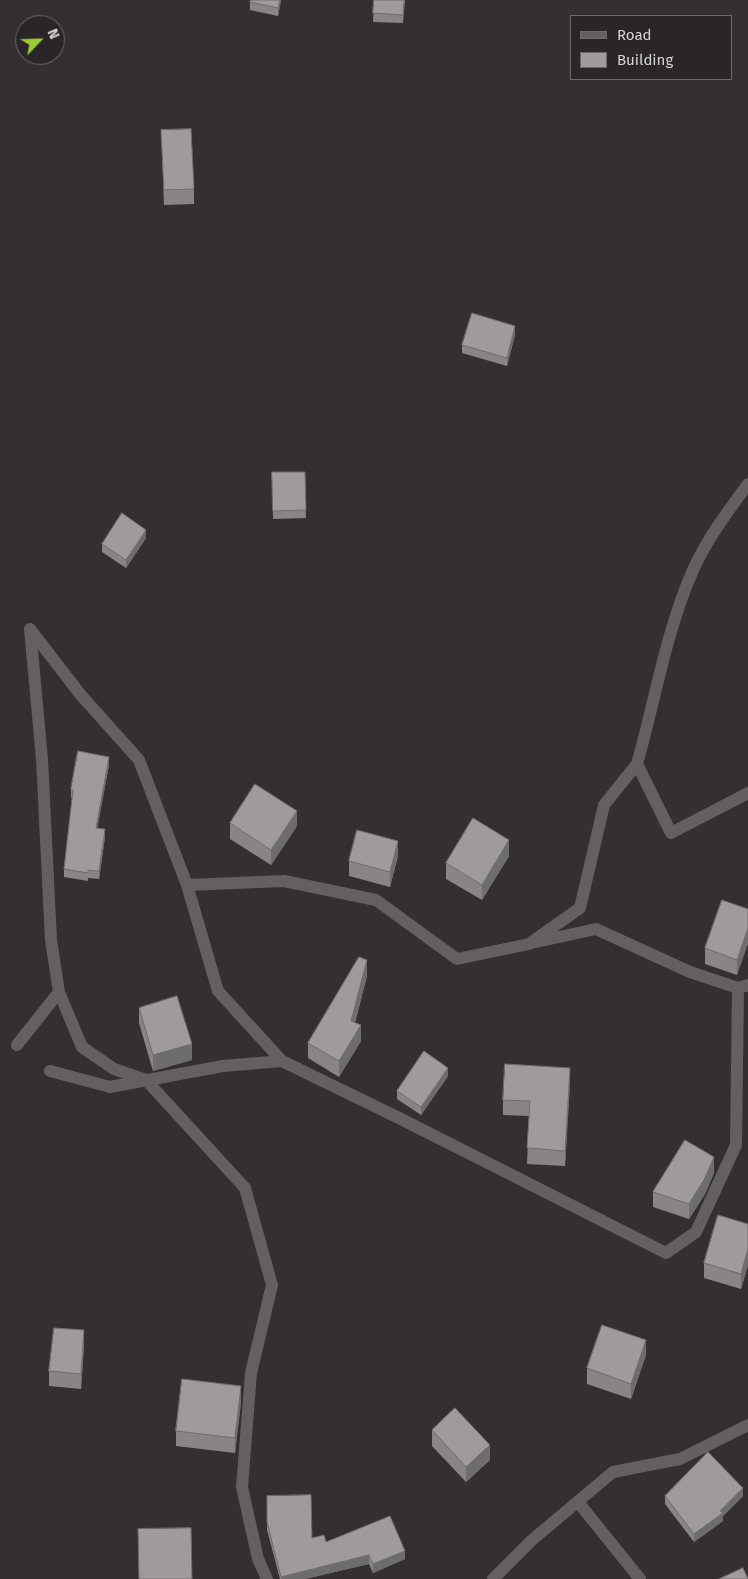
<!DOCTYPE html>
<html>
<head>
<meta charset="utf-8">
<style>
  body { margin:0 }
  #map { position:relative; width:748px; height:1579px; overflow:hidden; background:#332f32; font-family:"Fira Sans",sans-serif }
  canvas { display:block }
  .legend { position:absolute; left:570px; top:15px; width:162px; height:65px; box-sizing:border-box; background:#292528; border:1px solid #6e6b6d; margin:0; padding:6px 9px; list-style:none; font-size:15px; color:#d6d3d5 }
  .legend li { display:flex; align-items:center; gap:10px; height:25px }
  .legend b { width:25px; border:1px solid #6e6b6d }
  .north { position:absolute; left:15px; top:15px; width:50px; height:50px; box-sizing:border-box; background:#292528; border:1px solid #6e6b6d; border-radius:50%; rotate:66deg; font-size:14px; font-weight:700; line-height:20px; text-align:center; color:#d6d3d5 }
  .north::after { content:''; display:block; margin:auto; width:18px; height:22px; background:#9ccb32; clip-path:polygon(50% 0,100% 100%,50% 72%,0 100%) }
</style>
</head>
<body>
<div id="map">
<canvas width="748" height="1579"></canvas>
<ul class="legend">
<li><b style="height:6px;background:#635f62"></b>Road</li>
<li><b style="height:14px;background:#9f9a9e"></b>Building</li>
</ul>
<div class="north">N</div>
</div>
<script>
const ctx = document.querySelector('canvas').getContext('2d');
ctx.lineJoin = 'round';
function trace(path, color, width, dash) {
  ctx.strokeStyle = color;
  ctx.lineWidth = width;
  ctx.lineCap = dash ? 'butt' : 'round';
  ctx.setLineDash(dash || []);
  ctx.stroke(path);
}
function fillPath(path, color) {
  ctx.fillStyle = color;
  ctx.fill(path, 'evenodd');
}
trace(new Path2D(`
  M748,484C728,511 707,539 693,570C666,631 655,701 637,764L671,833L748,793
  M30,629L80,694L139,760L187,885L218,991L282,1061L223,1066L110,1087L50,1071
  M187,885L284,881L376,900L457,959L529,944L580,908L604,805L637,764
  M536,942L596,929L690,972L738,988
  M59,992L82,1047L114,1069L146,1080L245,1188L272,1285L251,1373L242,1487L258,1559L267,1579
  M17,1045L59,992L51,940L42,759L30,629
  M282,1061L399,1118L666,1253L696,1232L736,1145L738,988L748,985
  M578,1502L640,1579
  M493,1579L532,1540L613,1472L680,1459L748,1425`), '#635f62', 12);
fillPath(new Path2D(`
  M281,0L278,16L250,10V2Z
  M374,0H405L403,23L373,22Z
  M161,130L194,189V204L164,205Z
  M515,335L507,366L462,353V345Z
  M272,472H305L306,518L273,519Z
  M146,538L126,568L102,552V544Z
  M109,765L97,828L105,837L99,879L88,878V881L64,877V869L72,798L71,797V789Z
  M230,823L297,826L271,865L230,839Z
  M398,856L390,887L349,876V861Z
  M509,856L482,900L446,879V863Z
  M748,909L737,975L705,964V948Z
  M367,976L355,1023L361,1041L339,1077L308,1058V1043Z
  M139,1008L192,1060L153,1071L139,1023Z
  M448,1076L421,1115L397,1099V1091Z
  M570,1083L565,1166L527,1164L529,1116L503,1115V1100Z
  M714,1173L705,1194L689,1219L653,1207V1192Z
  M748,1224V1265L741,1289L704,1278V1263Z
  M84,1346L81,1389L49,1386V1371Z
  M646,1355L631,1399L587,1384V1368Z
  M241,1402L235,1453L176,1446V1431Z
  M432,1430L490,1460L466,1482L432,1446Z
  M267,1496L312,1538L326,1542L405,1559L373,1573L369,1564L305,1579H280L267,1530Z
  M665,1496H743L723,1516V1521L694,1542L665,1504Z`), '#898488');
fillPath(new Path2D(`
  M280,0H281L278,16V8Z
  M515,326V335L507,366V358Z
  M146,530V538L126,568V560Z
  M109,757V765L96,836V828Z
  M297,811V826L271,865V850Z
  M105,829V837L99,879V871Z
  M509,840V856L482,900V885Z
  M398,841V856L390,887V872Z
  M748,928V944L737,975V960Z
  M367,960V976L351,1037V1021Z
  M361,1025V1041L339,1077V1061Z
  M192,1044V1060L153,1071V1055Z
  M448,1068V1076L421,1115V1107Z
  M570,1068V1083L565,1166V1151Z
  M714,1157V1173L705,1194L689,1219V1204Z
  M748,1249V1265L741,1289V1274Z
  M84,1330V1346L81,1389V1374Z
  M646,1340V1355L631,1399V1384Z
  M241,1386V1402L235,1453V1438Z
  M490,1445V1460L466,1482V1467Z
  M743,1488V1496L723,1516V1521L694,1542V1534L720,1511Z
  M405,1551V1559L373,1573V1564Z
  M369,1555V1564L305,1579H281V1577Z`), '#6f6c6f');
const building = new Path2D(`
  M251,0H280L278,8L250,2Z
  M374,0H404L403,15L373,13Z
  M191,129L194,189L164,190L161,130Z
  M472,313L515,326L507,358L462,345Z
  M272,472H305L306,510L273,511Z
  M122,513L146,530L126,560L102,544Z
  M78,751L109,757L96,828L105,829L99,871L88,870V873L64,869L73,790L71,789Z
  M255,784L297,811L271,850L230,823Z
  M473,818L509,840L482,885L446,863Z
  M357,830L398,841L390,872L349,861Z
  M722,900L748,909V928L737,960L705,948Z
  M359,957L367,960L351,1021L361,1025L339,1061L308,1043Z
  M177,996L192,1044L153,1055L139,1008Z
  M424,1051L448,1068L421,1107L397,1091Z
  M505,1064L570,1068L565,1151L527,1148L530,1101L503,1100Z
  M685,1140L714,1157L705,1178L689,1204L653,1192Z
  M718,1215L748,1224V1249L741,1274L704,1263Z
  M602,1325L646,1340L631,1384L587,1368Z
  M54,1328L84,1330L81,1374L49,1371Z
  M182,1379L241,1386L235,1438L176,1431Z
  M455,1408L490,1445L466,1467L432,1430Z
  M708,1452L743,1488L720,1511L723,1513L694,1534L665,1496Z
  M311,1495L312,1538L324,1535L326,1542L390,1516L405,1551L373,1564L369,1555L281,1577L267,1522V1496Z
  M191,1528L192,1579H139L138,1529Z
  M743,1568L748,1579H719Z`);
fillPath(building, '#9f9a9e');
trace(building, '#6f6c6f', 1);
</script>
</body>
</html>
